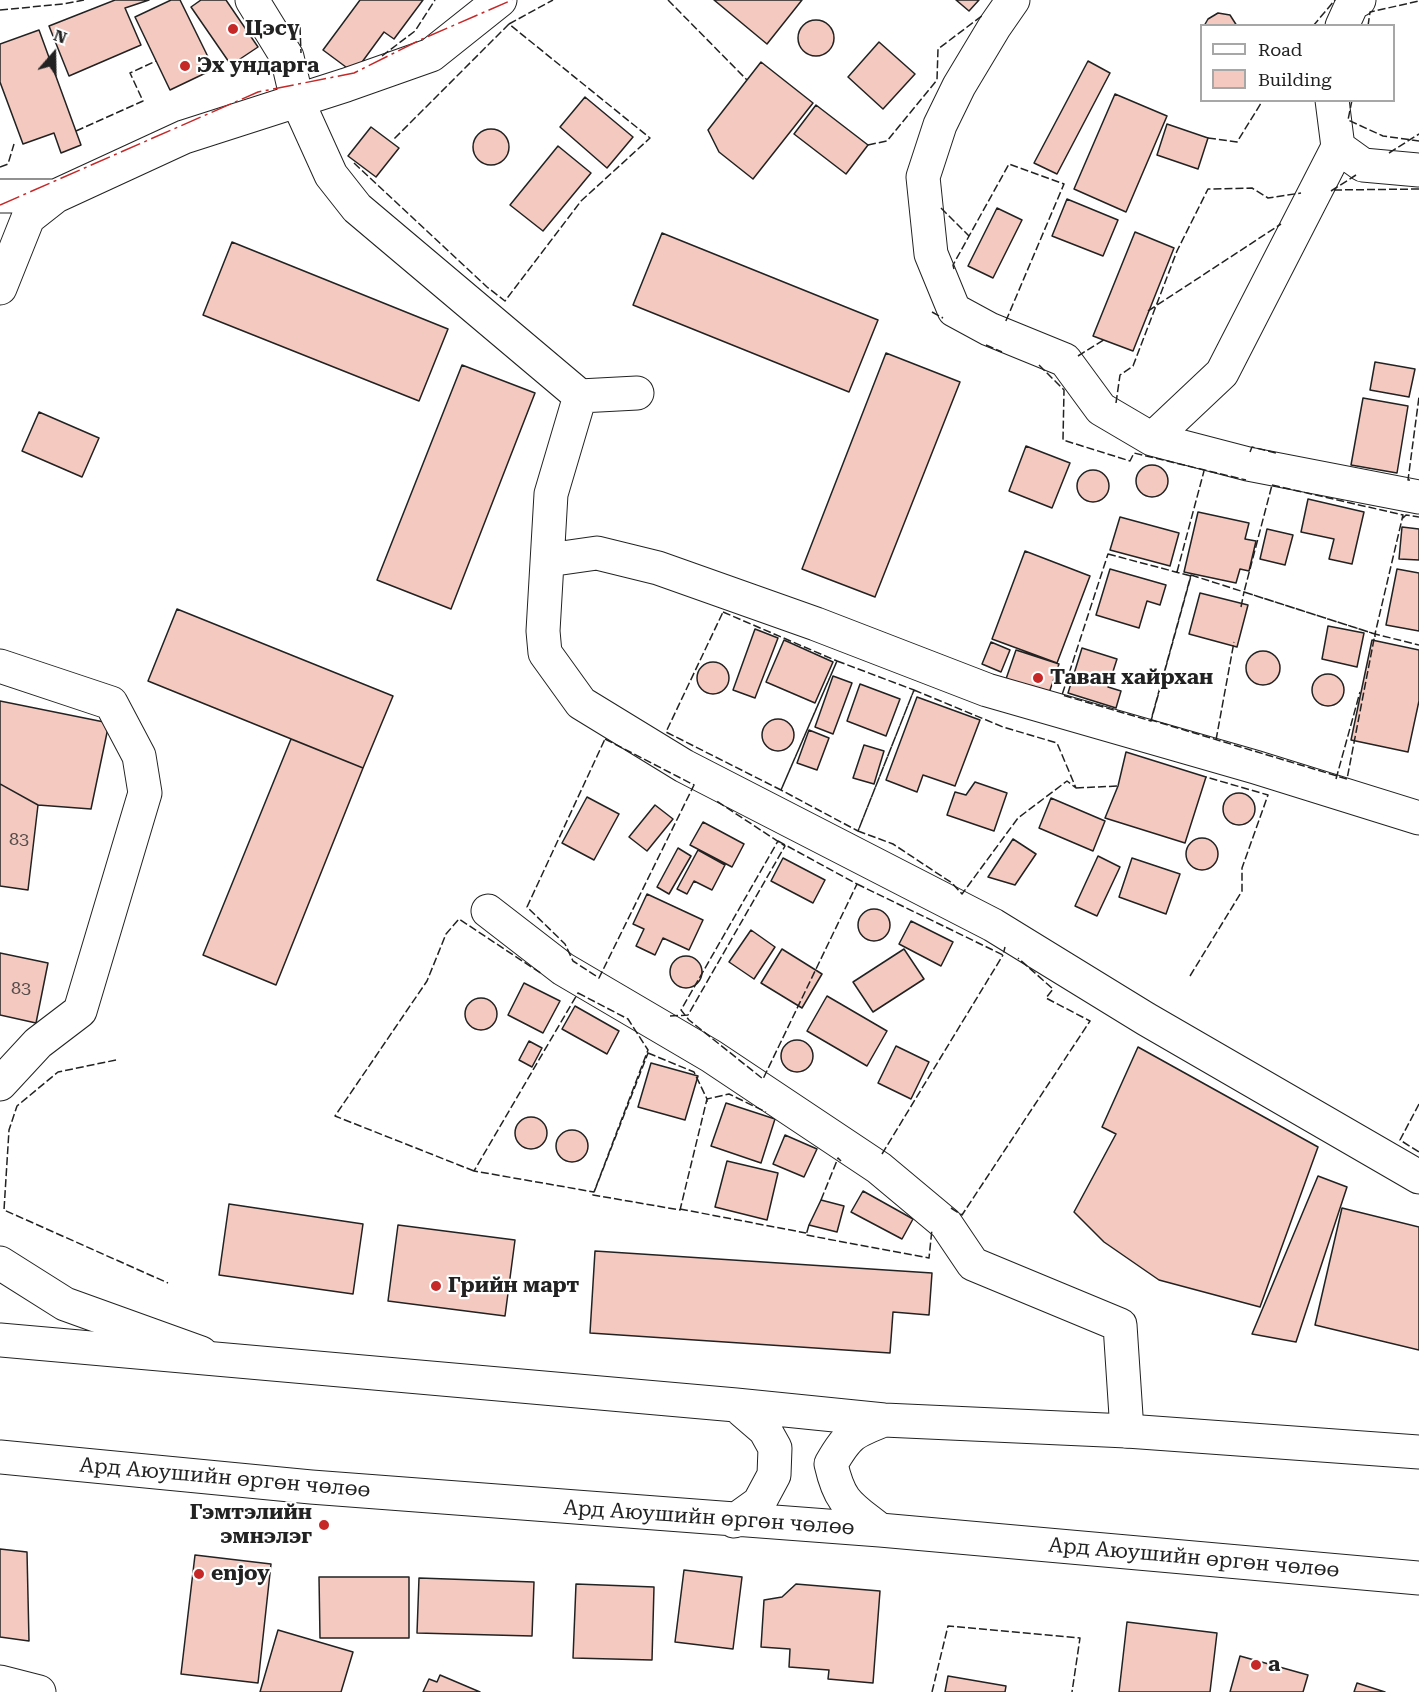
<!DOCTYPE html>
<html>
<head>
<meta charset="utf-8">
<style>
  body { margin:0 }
  #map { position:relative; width:1419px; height:1692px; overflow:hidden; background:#fff; font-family:"Roboto Serif",serif }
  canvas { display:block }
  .legend { position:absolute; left:1200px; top:24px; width:195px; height:78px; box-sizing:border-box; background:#fff; border:2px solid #a7a7a7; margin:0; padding:8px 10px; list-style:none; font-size:18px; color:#222 }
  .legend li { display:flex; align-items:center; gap:12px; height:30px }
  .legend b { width:30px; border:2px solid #a7a7a7 }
  .north { position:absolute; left:24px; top:24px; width:60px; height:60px; -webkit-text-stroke:4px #fff; paint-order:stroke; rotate:20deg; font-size:16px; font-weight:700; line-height:24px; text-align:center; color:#222 }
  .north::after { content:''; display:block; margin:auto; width:21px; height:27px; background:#222; clip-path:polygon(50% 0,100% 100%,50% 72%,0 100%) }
</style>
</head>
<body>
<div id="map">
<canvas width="1419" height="1692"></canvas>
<ul class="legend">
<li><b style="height:8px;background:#fff"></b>Road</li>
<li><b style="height:16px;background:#f3c9c0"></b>Building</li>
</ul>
<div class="north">N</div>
</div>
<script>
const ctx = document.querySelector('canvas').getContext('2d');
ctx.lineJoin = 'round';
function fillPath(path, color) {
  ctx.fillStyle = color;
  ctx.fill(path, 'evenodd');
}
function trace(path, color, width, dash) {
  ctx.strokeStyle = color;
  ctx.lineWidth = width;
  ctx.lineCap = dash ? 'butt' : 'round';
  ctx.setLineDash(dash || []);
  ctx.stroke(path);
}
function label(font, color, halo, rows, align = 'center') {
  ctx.font = font + ' "Roboto Serif",serif';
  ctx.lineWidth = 4.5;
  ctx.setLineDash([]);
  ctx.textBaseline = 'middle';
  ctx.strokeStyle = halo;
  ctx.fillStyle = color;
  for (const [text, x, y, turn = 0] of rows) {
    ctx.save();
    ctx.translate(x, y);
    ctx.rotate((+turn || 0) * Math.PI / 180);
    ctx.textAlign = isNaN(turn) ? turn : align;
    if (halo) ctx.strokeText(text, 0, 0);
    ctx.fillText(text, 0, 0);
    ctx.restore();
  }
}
const building = new Path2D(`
  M115,0H149L125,8L141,45L69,76L49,26Z
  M171,0H180L214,69L170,90L135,17Z
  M201,0H226L258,47L231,65L191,7Z
  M360,0H423L394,39L384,32L354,73L323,50Z
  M714,0H802L767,44Z
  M956,0H979L969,11Z
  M1218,13L1230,15L1237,26H1204L1208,19Z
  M798 38a18 18 0 1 1 36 0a18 18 0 1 1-36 0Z
  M39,30L81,145L61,153L54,133L23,144L0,82V44Z
  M879,42L915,74L883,109L848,77Z
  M1088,61L1110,73L1057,174L1034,163Z
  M761,62L813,103L753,179L719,152L708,130Z
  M1115,94L1167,116L1126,212L1074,189Z
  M585,97L633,137L607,168L560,127Z
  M816,105L868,145L846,174L794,134Z
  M1167,124L1208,138L1198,169L1157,155Z
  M371,127L399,148L376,177L348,156Z
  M473 147a18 18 0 1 1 36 0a18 18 0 1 1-36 0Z
  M558,146L591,173L543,231L510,205Z
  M1067,199L1118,220L1103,256L1052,236Z
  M997,208L1022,220L993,278L968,266Z
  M1135,232L1174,248L1133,351L1093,336Z
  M662,233L878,320L849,392L633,305Z
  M232,242L448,329L419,401L203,315Z
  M886,353L960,382L875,597L802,569Z
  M1375,362L1415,369L1409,397L1370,390Z
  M462,365L535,393L451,609L377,580Z
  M1363,398L1408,406L1397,473L1351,465Z
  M39,412L99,438L82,477L22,451Z
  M1026,446L1070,463L1052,508L1009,491Z
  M1136 481a16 16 0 1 1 32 0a16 16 0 1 1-32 0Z
  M1077 486a16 16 0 1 1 32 0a16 16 0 1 1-32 0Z
  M1308,499L1364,512L1352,564L1329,559L1334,539L1301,532Z
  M1198,512L1249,523L1245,539L1256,541L1249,571L1240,569L1236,583L1184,572Z
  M1120,517L1179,533L1170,566L1110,550Z
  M1402,527L1419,529V560L1399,559Z
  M1267,529L1293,535L1285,565L1260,559Z
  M1025,551L1090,576L1057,663L992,639Z
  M1110,569L1166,585L1160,605L1147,601L1139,628L1096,615Z
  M1397,569L1419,573V631L1386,625Z
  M1200,593L1248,605L1237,647L1189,634Z
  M177,609L393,696L363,768L148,681Z
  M1328,626L1364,633L1357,667L1322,659Z
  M755,629L778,638L755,698L733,690Z
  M784,640L833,662L815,703L766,682Z
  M1372,640L1419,650V701L1408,752L1351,740Z
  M991,642L1010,650L1001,672L982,664Z
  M1082,648L1117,659L1108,687L1121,691L1116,708L1068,693Z
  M1016,650L1059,664L1049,693L1006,679Z
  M1246 668a17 17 0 1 1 34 0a17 17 0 1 1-34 0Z
  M697 678a16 16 0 1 1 32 0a16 16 0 1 1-32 0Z
  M1312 690a16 16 0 1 1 32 0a16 16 0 1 1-32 0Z
  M833,676L852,683L833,734L815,727Z
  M860,684L900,699L886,736L847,721Z
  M917,697L980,720L955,786L923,775L917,792L886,780Z
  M0,701L109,723L91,809L38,805L0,784Z
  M762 735a16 16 0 1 1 32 0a16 16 0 1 1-32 0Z
  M809,730L829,738L817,770L797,763Z
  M291,739L363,768L276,985L203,955Z
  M864,745L884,751L874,784L853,778Z
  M1126,752L1206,777L1185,843L1105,818L1118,786Z
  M975,782L1007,793L994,831L947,815L955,792L966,795Z
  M0,784L38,805L28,890L0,886Z
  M1223 809a16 16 0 1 1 32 0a16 16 0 1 1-32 0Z
  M587,797L619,814L594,860L562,843Z
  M1051,798L1105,821L1093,851L1039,828Z
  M655,805L673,819L647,851L629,837Z
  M703,822L744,844L732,867L690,845Z
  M1186 854a16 16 0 1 1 32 0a16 16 0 1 1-32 0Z
  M1013,839L1036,854L1015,885L988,877Z
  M678,848L691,856L669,894L657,887Z
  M698,850L725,865L712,890L694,881L687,894L677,889Z
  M1098,856L1120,867L1097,916L1075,906Z
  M783,858L825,880L813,903L771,881Z
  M1132,858L1180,874L1166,914L1119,897Z
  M647,894L703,920L689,950L663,938L655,955L636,946L644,929L633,924Z
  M858 925a16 16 0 1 1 32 0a16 16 0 1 1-32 0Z
  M911,921L953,942L941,966L899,944Z
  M751,930L775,947L754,979L729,962Z
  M782,949L822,974L802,1008L761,983Z
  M904,949L924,979L873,1012L853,982Z
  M0,953L48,963L36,1023L0,1015Z
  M670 972a16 16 0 1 1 32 0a16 16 0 1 1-32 0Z
  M524,983L560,1001L543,1033L508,1015Z
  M827,996L887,1031L867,1066L807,1031Z
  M465 1014a16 16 0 1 1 32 0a16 16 0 1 1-32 0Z
  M575,1006L619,1031L607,1054L562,1029Z
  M781 1056a16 16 0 1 1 32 0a16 16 0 1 1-32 0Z
  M529,1041L542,1048L532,1067L519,1060Z
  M896,1046L929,1062L911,1099L878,1083Z
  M1138,1047L1318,1147L1260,1307L1159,1280L1104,1242L1074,1212L1116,1134L1102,1127Z
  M651,1063L698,1076L685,1120L638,1107Z
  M726,1103L775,1119L761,1163L711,1146Z
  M515 1133a16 16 0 1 1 32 0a16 16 0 1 1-32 0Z
  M556 1146a16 16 0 1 1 32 0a16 16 0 1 1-32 0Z
  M785,1135L817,1149L804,1177L773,1164Z
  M727,1161L778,1173L767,1220L715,1207Z
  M1318,1176L1347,1187L1296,1342L1252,1334Z
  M863,1191L913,1219L902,1239L851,1212Z
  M821,1200L844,1206L837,1232L809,1225Z
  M229,1204L363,1224L353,1294L219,1275Z
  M1342,1208L1419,1227V1350L1315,1325Z
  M398,1225L515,1240L505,1316L388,1301Z
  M595,1251L932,1273L929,1315L893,1312L890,1353L590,1333Z
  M0,1549L27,1552L29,1641L0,1637Z
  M195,1555L271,1564L258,1683L181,1674Z
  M684,1570L742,1577L733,1649L675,1642Z
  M319,1577H409V1638H320Z
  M419,1578L534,1582L532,1636L417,1633Z
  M576,1584L654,1587L652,1660L573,1658Z
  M796,1584L880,1591L873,1683L828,1679L829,1670L789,1667L790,1649L761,1647L764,1600L782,1597Z
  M1127,1622L1217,1633L1210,1692H1119Z
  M278,1630L353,1652L341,1692H260Z
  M1240,1656L1308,1675L1303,1692H1230Z
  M440,1675L480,1692H423L429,1679L437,1682Z
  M948,1676L1006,1686L1005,1692H945Z
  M1357,1683L1385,1692H1354Z`);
fillPath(building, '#f3c9c0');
trace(building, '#222', 1.5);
const minor = new Path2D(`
  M252,0L287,57L297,100L331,175L357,208L580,396L551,494L543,631L545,653L581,703L684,766L993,925L1146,1019L1419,1177
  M1013,0L995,26L959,86L940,125L923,177L931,254L954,310L989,329L1065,360L1101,409L1152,439L1248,464L1419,497
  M1342,26L1353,2L1359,0
  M1332,100L1338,147L1363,165L1419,170
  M0,196H56
  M0,288L28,218L56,196L184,137L346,85L431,55L500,0
  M580,396L637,393
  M1152,439L1222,373L1338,147
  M548,560L597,553L658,568L816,624L987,690L1255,767L1419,818
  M0,666L111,703L139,756L145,793L80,1011L38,1043L0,1084
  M488,911L563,969L711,1056L879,1168L946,1224L973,1264L1120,1325L1127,1431
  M0,1263L65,1304L201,1353
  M0,1682L39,1692`);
const major = new Path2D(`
  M0,1340L736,1405L884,1420L1127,1431L1419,1452
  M0,1457L311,1487L880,1530L1419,1578
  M734,1521L759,1503L774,1475L775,1448L765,1430L736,1405
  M880,1530C850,1506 840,1504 831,1464C848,1434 853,1432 884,1420`);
trace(minor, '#222', 35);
trace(major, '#222', 35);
trace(minor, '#fff', 33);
trace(major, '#fff', 33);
trace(new Path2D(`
  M668,0L747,80
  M0,10L63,4L84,0
  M509,24L553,0
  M1313,26L1335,0
  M1368,26L1370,12L1419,1
  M300,27L301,53
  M382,56L415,31L435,0
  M1352,100L1348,120L1383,136L1419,141
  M76,131L143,101L130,73L156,61
  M1208,138L1237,142L1263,100
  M868,145L887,141L937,80L938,49L983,15
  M1389,153L1419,134
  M354,163L487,287L505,301L581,201L650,138L509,24L394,139
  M0,167L8,164L14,144
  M1334,190L1419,189
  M1331,191L1356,175
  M941,208L969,236
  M954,269L953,265L1009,164L1064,184L1005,323
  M1148,311L1281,224
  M932,312L943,318
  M986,345L1002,352
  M1078,356L1105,339
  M1039,365L1064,390L1063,440L1130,461L1134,453L1246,480
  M1116,403L1120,375L1133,366L1177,251L1208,189L1252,188L1268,198L1301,193
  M1250,452L1252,447L1276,453
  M1410,480H1408L1419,397
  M1272,485L1403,515L1375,634L1244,592Z
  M1403,518L1406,515L1419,517
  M1108,554L1191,576L1151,721L1062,695Z
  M1177,572L1204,471
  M1191,575L1375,634L1347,779L1151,720Z
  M1241,607L1244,592
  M723,612L837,661L781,790L666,732Z
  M1375,637V634L1419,645
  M837,661L914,690L858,831L781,790Z
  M914,690L1003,727L1057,743L1076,788L1067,781L1018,818L962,894L952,883L893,844L858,831Z
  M605,739L694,785L599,978L573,961L565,944L527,907Z
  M1216,740L1234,642
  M1336,779L1360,692
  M1076,788L1118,786
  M778,841L857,884L763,1079L689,1020L681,1010Z
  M857,884L1003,955L1005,947
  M1190,976L1242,891V868L1268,795L1206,777
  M578,993L628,1019L648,1050L594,1192L474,1171Z
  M670,1016L688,1015L785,846L715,800
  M648,1053L694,1072L707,1099L680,1210L593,1195Z
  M116,1060L58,1072L17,1106L9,1130L4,1210L168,1283
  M707,1102V1099L729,1094L766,1112
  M1419,1104L1400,1140L1419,1152
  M882,1154L1003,955
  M474,1171L335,1116L427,981L446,934L459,919L542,974
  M821,1200L838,1158L841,1161
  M951,1208L962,1215L1090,1021L1046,998L1053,989L1018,958
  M680,1209L806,1233
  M809,1225L806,1235L929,1258L932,1229
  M932,1692L948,1626L1080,1638L1072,1692`), '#222', 1.5, [8, 3]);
trace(new Path2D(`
  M0,205L258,92L354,73L420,40L512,0`), '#c62828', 1.5, [21, 4.5, 3, 4.5]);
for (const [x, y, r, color] of [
  [233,29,6,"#c62828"],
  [185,66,6,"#c62828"],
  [1038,678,6,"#c62828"],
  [436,1286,6,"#c62828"],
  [324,1525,6,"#c62828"],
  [199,1574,6,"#c62828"],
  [1256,1665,6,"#c62828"]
]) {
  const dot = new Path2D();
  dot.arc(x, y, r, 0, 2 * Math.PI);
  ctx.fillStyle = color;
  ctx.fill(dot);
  trace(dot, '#fff', 2);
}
label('18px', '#564c4a', null, [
  ["83",19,840],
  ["83",21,989]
]);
label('bold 21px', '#222', '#fff', [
  ["Цэсү",245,29],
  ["Эх ундарга",197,66],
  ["Таван хайрхан",1050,678],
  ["Грийн март",448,1286],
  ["Гэмтэлийн",312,1513,"right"],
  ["эмнэлэг",312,1537,"right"],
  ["enjoy",211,1574],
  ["а",1268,1665]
], 'left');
label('21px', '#222', '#fff', [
  ["Ард Аюушийн өргөн чөлөө",225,1478,5],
  ["Ард Аюушийн өргөн чөлөө",709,1518,4],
  ["Ард Аюушийн өргөн чөлөө",1194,1558,5]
]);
</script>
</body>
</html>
